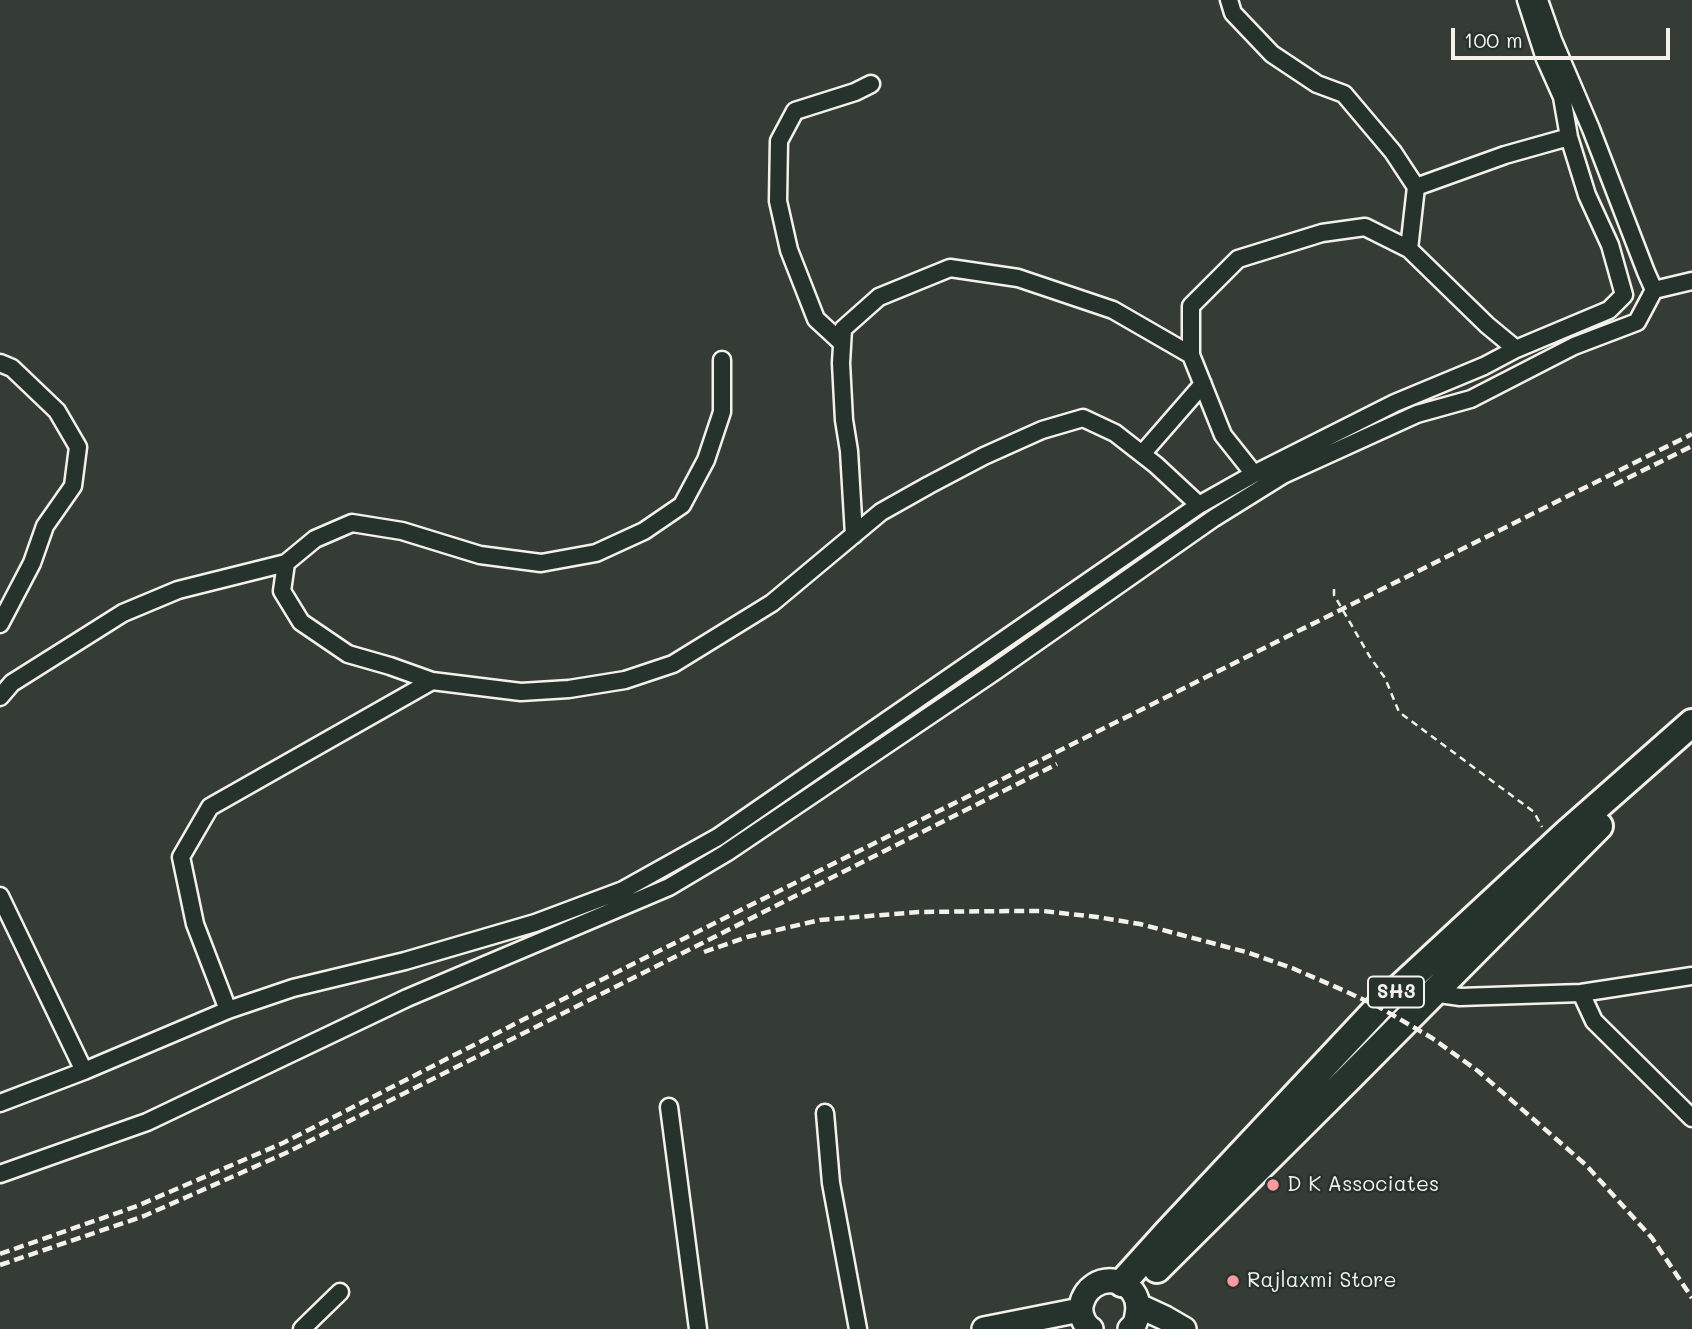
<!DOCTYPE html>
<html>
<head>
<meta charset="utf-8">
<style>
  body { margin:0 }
  #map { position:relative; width:1692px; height:1329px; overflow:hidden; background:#343c35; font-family:Mali,sans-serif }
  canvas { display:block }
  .scale { position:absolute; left:1451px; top:28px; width:219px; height:32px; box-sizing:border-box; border:4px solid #f4f1e8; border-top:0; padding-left:9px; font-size:21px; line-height:24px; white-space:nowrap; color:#f4f1e8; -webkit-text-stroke:5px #26332d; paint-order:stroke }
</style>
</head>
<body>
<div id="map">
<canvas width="1692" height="1329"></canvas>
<div class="scale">100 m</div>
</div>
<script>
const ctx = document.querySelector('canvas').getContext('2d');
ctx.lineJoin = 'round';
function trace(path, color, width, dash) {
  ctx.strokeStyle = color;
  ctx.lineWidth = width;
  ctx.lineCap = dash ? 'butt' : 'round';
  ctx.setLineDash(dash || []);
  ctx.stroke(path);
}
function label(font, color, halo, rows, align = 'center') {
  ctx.font = font + ' Mali,sans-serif';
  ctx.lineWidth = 5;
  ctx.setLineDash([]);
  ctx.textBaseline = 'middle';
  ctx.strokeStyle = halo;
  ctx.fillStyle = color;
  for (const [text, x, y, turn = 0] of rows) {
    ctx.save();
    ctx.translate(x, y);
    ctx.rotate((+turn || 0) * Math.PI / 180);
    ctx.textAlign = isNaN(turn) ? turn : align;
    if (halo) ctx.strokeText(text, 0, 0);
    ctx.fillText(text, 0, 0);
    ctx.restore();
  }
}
const minor = new Path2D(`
  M1229,0L1233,13L1272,54L1317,84L1344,94L1393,152L1416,187L1409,249
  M1539,0L1553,40L1591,129L1646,272L1654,290
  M1416,187L1505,155L1569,137
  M842,343L816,319L789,250L778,201L779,141L795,111L855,92L871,84
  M722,360V412L706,460L682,505L644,531L596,553L541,563L480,555L402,531L352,523L315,539L286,563L282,591L301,622L348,654L390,666L432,681L521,692L569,689L625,680L673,664L772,603L881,512L929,485L984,456L1042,430L1083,418L1115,433L1156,465L1199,505
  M0,363L12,368L57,411L78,447L73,486L45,526L32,563L0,624
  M1142,454L1203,384
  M1254,474L1223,435L1191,355V306L1238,259L1322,233L1365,227L1409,249L1487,325L1516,349
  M854,535L849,451L844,420L841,363L843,329L879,297L950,268L1018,278L1113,310L1191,355
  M0,697L12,683L123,613L178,590L286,563
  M0,896L84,1071
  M1433,993L1460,997L1581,993L1692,976
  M1581,993L1594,1021L1692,1118
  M228,1010L195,924L181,857L210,807L432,681
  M0,1103L84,1071L228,1010L293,988L405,961L535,923L623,890L718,837L1199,505L1254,474L1395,403L1484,366L1516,349L1609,310L1624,295L1610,245L1587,195L1569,137L1562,97L1545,59L1526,0
  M669,1107L698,1329
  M825,1113L831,1183L858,1329
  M0,1174L147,1122L407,998L669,887L726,853L994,672L1214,518L1283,475L1417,414L1471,399L1574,346L1637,322L1654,290L1692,281
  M302,1329L340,1292`);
const secondary = new Path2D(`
  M1139,1306L1165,1318L1184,1329
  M984,1329L1080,1310
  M1091,1329C1084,1325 1080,1314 1081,1306C1089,1267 1145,1276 1137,1315C1136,1322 1135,1324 1130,1329`);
const primary = new Path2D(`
  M1157,1269L1351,1076L1599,826
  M1122,1283L1168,1232L1379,1007L1567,833L1692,723`);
trace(minor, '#f4f1e8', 21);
trace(secondary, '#f4f1e8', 28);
trace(primary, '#f4f1e8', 32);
trace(new Path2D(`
  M1334,589V595L1370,657L1385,678L1399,712L1534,812L1542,827`), '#f4f1e8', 2.5, [7, 5]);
trace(minor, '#26332d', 16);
trace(secondary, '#26332d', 23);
trace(primary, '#26332d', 26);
trace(new Path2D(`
  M1614,485L1692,446
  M704,952L747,937L820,920L919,912L1011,911H1043L1097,917L1140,924L1246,952L1292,968L1345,991L1379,1007L1432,1038L1478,1071L1586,1165L1652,1238L1692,1298
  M0,1254L137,1206L283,1143L579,991L1692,434
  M0,1265L144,1216L288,1152L1057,764`), '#f4f1e8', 4.5, [10, 5]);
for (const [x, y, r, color] of [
  [1273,1185,7,"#ff9aa2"],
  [1233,1281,7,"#ff9aa2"]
]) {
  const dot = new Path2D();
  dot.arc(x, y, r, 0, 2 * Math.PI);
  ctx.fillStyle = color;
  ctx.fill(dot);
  trace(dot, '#26332d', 2.5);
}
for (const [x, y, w] of [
  [1396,992,56]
]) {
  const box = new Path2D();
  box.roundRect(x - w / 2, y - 15.5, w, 31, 5);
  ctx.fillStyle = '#26332d';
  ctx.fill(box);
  trace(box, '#f4f1e8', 2);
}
label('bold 19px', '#f4f1e8', null, [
  ["SH3",1396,992]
]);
label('21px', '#f4f1e8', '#26332d', [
  ["D K Associates",1287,1185],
  ["Rajlaxmi Store",1247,1281]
], 'left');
</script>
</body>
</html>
